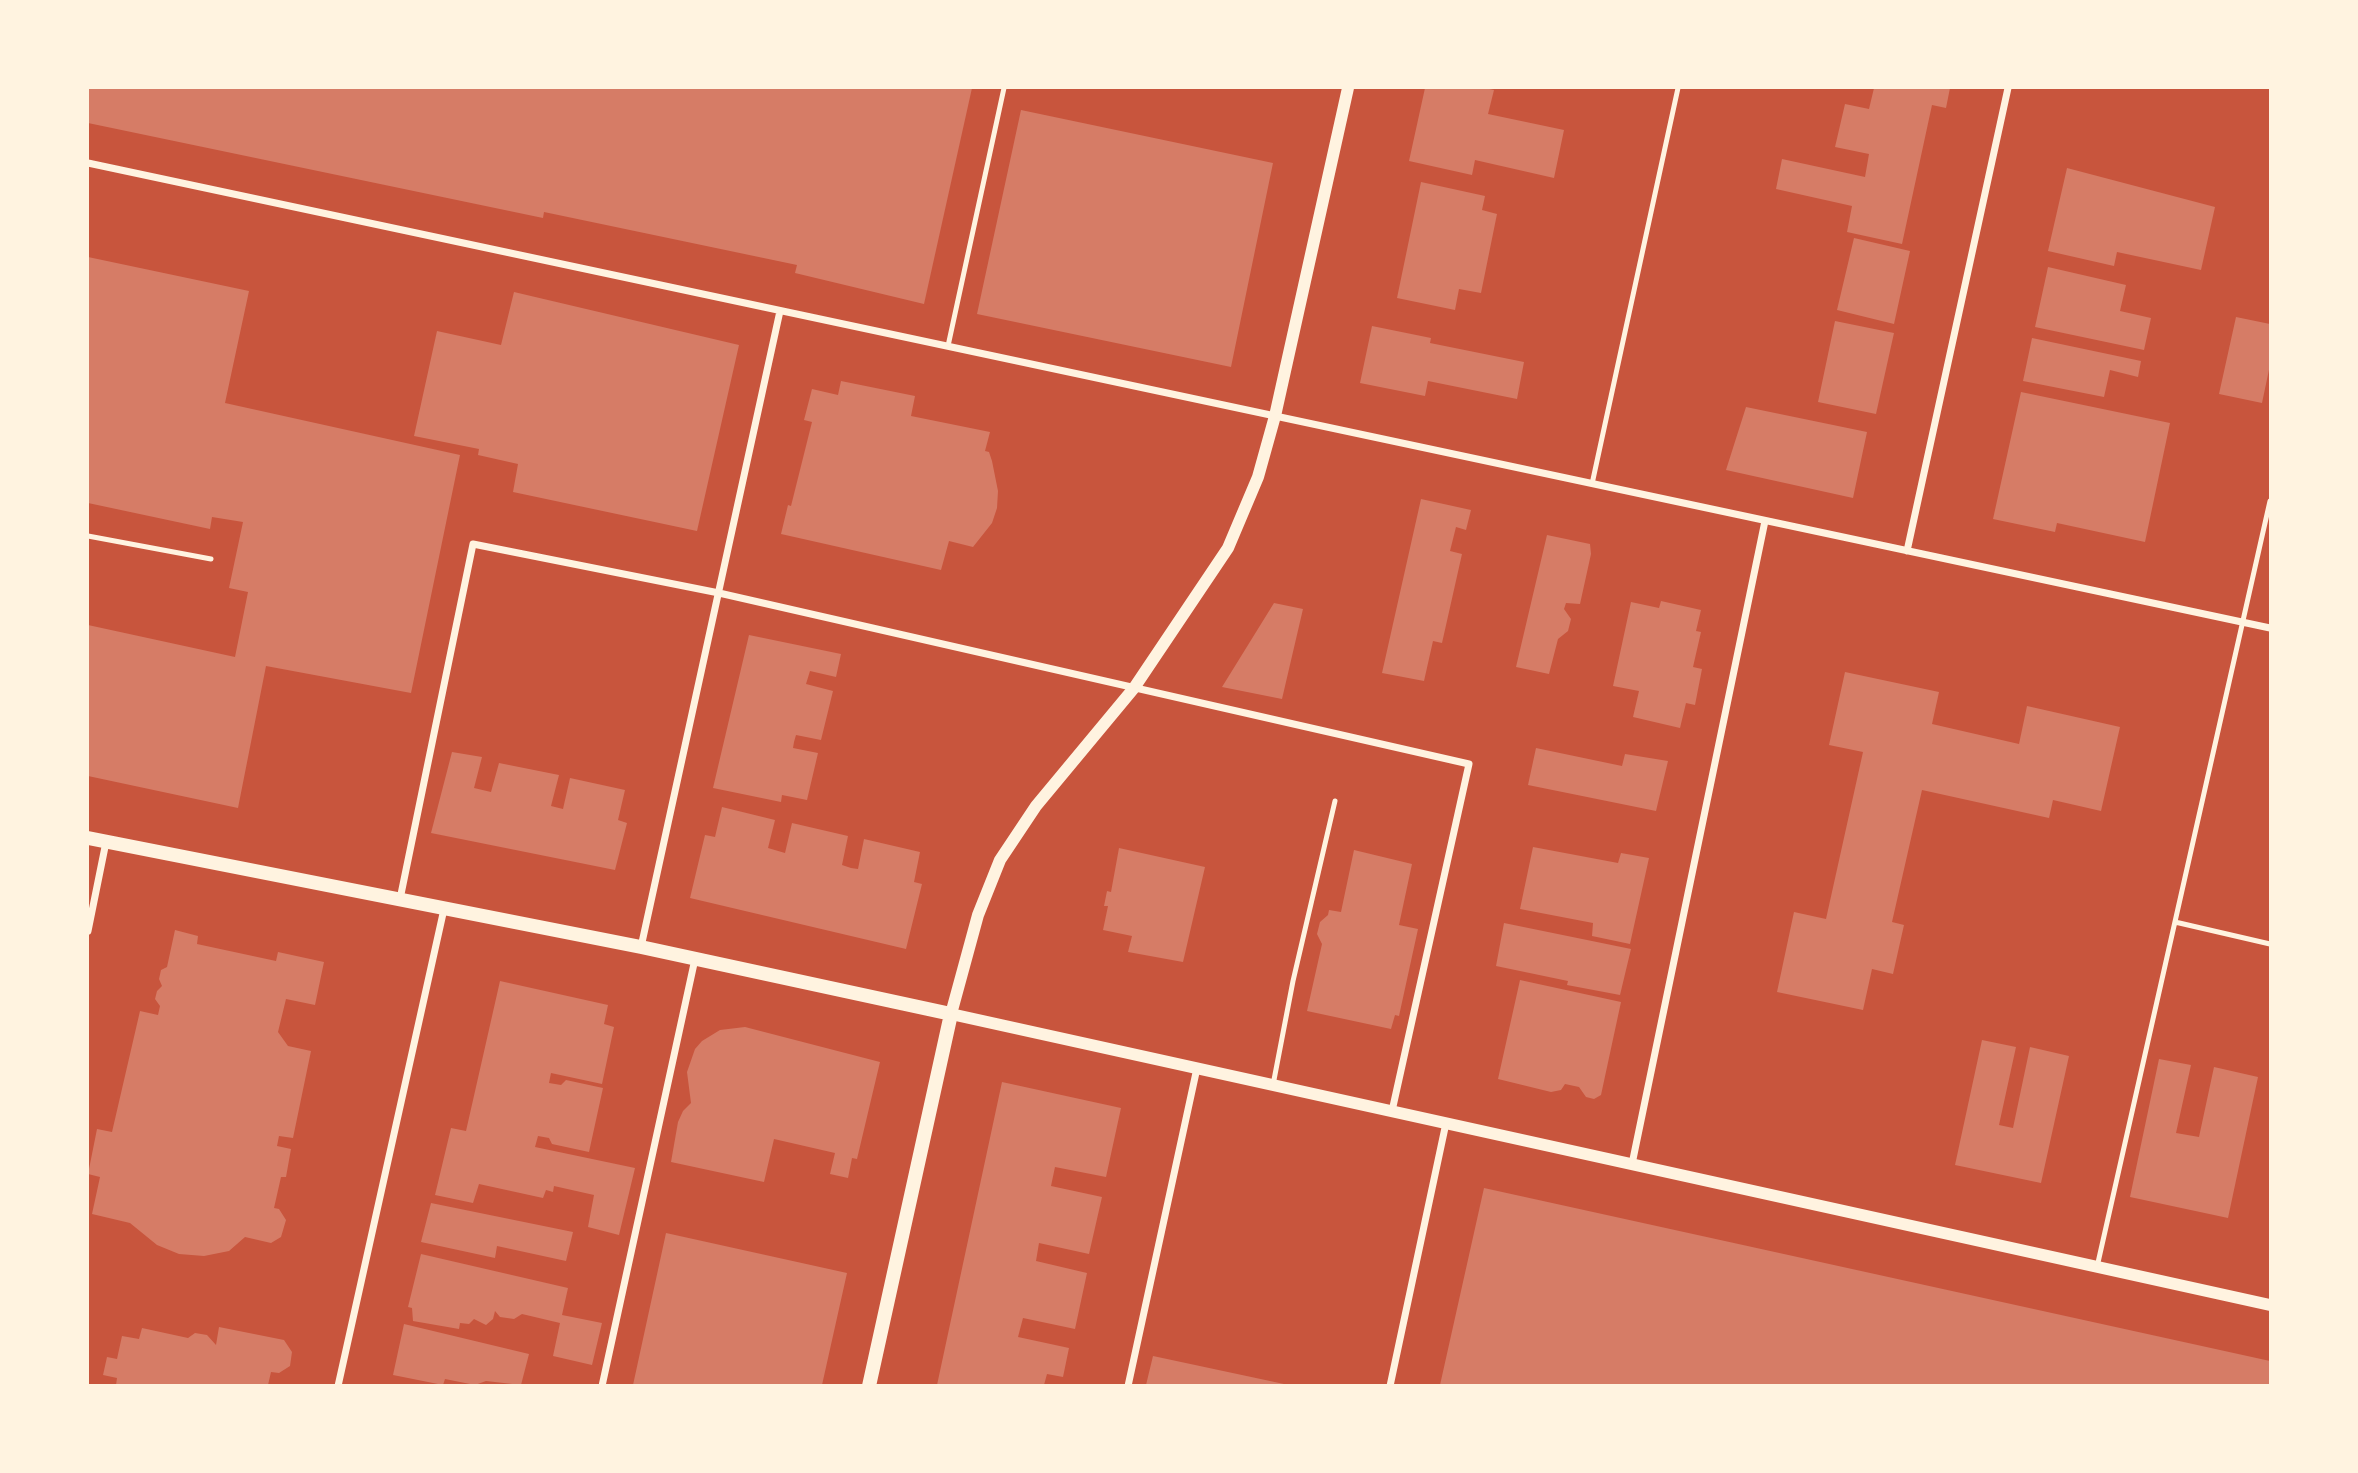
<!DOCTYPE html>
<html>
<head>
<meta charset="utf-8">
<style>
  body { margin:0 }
  #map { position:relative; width:2358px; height:1473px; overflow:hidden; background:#c8553d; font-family:Ubuntu,sans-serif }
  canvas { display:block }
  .frame { position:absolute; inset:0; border:89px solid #fff3e0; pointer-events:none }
</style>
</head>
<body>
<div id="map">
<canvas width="2358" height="1473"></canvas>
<div class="frame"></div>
</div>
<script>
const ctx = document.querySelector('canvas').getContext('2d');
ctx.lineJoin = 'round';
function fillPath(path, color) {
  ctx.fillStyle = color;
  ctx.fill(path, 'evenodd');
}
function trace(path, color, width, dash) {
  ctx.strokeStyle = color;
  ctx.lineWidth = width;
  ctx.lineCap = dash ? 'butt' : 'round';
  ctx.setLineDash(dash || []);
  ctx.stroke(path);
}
fillPath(new Path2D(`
  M88,88H972L924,304L795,273L797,265L544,212L543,218L88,123Z
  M1425,88H1485L1494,90L1488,114L1564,130L1554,178L1475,160L1472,175L1409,161Z
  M1874,88H1950L1946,108L1932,105L1902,244L1847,232L1852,206L1776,189L1782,159L1865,177L1869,154L1835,147L1845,104L1869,109Z
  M1021,110L1273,163L1231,367L977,314Z
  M2067,168L2215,207L2201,270L2117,252L2114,266L2048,251Z
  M1421,182L1485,196L1482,210L1497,214L1481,293L1459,289L1455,310L1397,298Z
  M1854,238L1910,251L1894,324L1837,310Z
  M88,257L249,291L225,403L460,455L411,693L266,666L238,808L88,776V625L235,657L248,592L229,588L243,522L212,517L210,529L88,503Z
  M2048,267L2126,285L2120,311L2151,318L2144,350L2035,327Z
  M514,292L739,345L697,531L513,492L518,464L478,455L479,449L414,436L437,331L501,345Z
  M2236,317L2270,324V365L2262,403L2219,394Z
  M1835,321L1894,333L1876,414L1818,402Z
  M1372,326L1431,338L1430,343L1524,362L1517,399L1428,381L1425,396L1360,383Z
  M2032,338L2141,361L2138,377L2110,370L2104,397L2023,381Z
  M841,381L915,396L911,416L990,432L985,451L989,452L992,461L998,491L997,508L992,523L973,547L949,541L941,570L781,534L788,505L791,506L812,422L804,420L812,389L838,395Z
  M2021,392L2170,423L2145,542L2057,523L2055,532L1993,519Z
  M1746,407L1867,432L1853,498L1726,470Z
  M1421,499L1471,510L1466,530L1456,527L1450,551L1462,554L1442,643L1433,641L1424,681L1382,673Z
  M1547,535L1590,544L1591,554L1580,604L1566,603L1564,609L1571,619L1568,631L1558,639L1549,674L1516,667Z
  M1661,601L1701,610L1696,631L1701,632L1693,667L1702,669L1695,705L1686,703L1680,728L1633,717L1639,691L1613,686L1631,602L1659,608Z
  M1274,603L1303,609L1282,699L1222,687Z
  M749,635L841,654L836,677L810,671L806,684L833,691L821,740L796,735L794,742L793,748L818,753L807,800L782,795L781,802L713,788Z
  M1845,672L1939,692L1932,724L2019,744L2027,706L2120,727L2101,811L2053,800L2049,818L1922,790L1892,922L1904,925L1893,974L1872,969L1863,1010L1777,992L1794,912L1826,919L1863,752L1829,745Z
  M1536,748L1622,766L1625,754L1668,761L1656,811L1528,785Z
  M452,752L482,757L474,788L491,792L499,763L559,775L551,806L563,809L570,778L625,790L618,820L627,823L615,870L431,833Z
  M722,807L775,820L768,848L785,853L792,823L848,836L842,865L851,868L858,869L864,839L920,852L914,882L922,884L906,949L690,898L705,835L715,837Z
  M1533,847L1618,863L1621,853L1649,858L1630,944L1592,936L1593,923L1520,909Z
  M1119,848L1205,867L1183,962L1128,952L1132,936L1103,930L1108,906H1104L1107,891L1111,892Z
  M1354,850L1412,864L1399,925L1418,929L1399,1016L1395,1015L1391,1029L1307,1011L1322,944L1317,934L1320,922L1328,915L1329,910L1341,912Z
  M1504,923L1631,949L1620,995L1567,985L1568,981L1496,966Z
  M175,930L198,936L197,944L276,961L278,952L324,962L315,1005L286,999L278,1032L288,1046L311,1051L293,1138L279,1136L277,1146L291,1149L286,1177H281L274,1208L279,1209L286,1220L281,1237L271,1243L245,1237L229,1251L204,1256L179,1254L157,1245L130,1223L92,1214L100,1177L88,1174L97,1129L112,1132L140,1011L158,1015L160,1006L155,999L157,991L162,986L159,979L161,970L167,967Z
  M1520,980L1621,1002L1601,1095L1594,1099L1586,1097L1579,1087L1565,1084L1561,1090L1551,1092L1498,1079Z
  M500,981L608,1005L604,1024L614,1027L602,1084L551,1073L549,1083L561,1085L566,1080L603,1088L589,1152L552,1144L549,1138L538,1136L535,1147L635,1168L619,1235L588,1227L594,1195L554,1186L553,1192L546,1190L543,1198L479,1184L473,1203L435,1195L451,1128L466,1131Z
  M745,1027L880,1062L857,1159L852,1158L848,1178L830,1174L835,1153L774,1139L764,1182L671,1162L678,1122L683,1111L691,1103L687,1072L695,1049L702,1041L720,1030Z
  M1982,1040L2016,1047L1999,1125L2013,1128L2030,1047L2069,1056L2041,1183L1955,1165Z
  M2159,1059L2191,1065L2176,1133L2199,1137L2214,1067L2258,1077L2228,1218L2130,1197Z
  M1002,1082L1121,1108L1106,1177L1055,1167L1051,1186L1102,1197L1089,1254L1039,1243L1036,1261L1087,1273L1075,1329L1023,1318L1018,1337L1069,1348L1063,1377L1047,1374L1044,1385H937Z
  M1484,1188L2270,1361V1385H1440Z
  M431,1203L573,1232L566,1261L497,1246L495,1258L421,1242Z
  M666,1233L847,1273L822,1385H633Z
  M421,1254L568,1288L562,1315L602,1323L592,1365L553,1356L560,1323L522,1314L514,1319L500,1317L495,1311L493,1319L486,1325L474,1319L469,1324L460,1323L459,1329L413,1321L412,1308L408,1307Z
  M404,1324L529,1354L521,1385L486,1381L475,1385L445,1379L443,1385L393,1375Z
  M219,1327L284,1340L292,1352L290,1366L279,1373L271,1372L268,1385H116L117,1378L103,1375L107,1357L117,1359L122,1336L139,1339L142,1328L188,1338L195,1333L207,1335L216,1345Z
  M1153,1356L1284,1384V1385H1146Z`), '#d67c66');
trace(new Path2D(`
  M948,346L1004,88
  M1592,484L1678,88
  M88,536L211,559
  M2175,922L2270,944
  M1273,1085L1293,981L1335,801
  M2097,1267L2270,501`), '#fff3e0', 5);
trace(new Path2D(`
  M88,163L2270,628
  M1907,551L2008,88
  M400,899L473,544L719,593L1469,764L1392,1111
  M88,931L106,842
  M641,947L780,311
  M1632,1164L1765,521
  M338,1386L444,909
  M602,1386L695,959
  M1128,1386L1197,1068
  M1390,1386L1446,1123`), '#fff3e0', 7);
trace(new Path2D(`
  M1348,88L1275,416L1258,477L1228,548L1134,688L1036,806L1000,860L978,915L951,1014L2270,1305`), '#fff3e0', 12);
trace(new Path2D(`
  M88,838L641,947L951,1014L869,1386`), '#fff3e0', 14);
</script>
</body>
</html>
